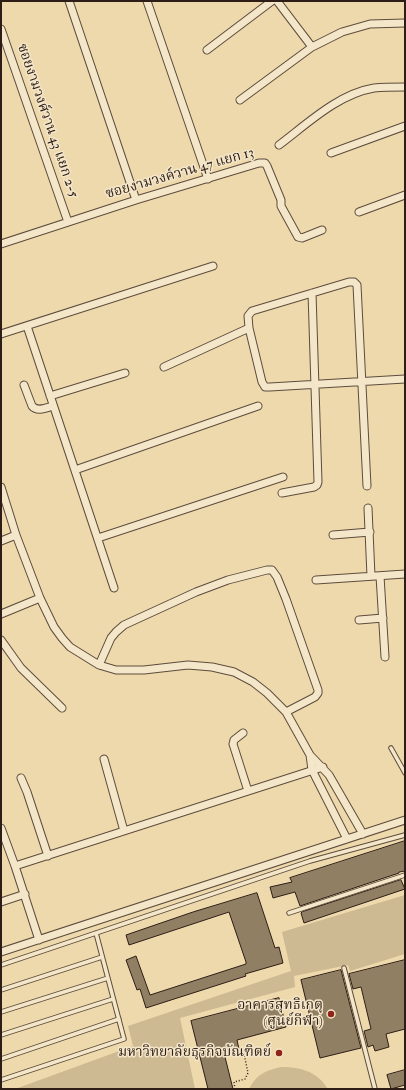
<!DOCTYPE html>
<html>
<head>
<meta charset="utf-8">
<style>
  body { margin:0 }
  #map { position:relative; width:406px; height:1090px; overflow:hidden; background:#eed9ac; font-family:"IM FELL Double Pica",serif }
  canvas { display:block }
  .frame { position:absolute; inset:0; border:2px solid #2d1d16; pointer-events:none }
</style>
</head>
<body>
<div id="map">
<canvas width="406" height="1090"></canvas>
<div class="frame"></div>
</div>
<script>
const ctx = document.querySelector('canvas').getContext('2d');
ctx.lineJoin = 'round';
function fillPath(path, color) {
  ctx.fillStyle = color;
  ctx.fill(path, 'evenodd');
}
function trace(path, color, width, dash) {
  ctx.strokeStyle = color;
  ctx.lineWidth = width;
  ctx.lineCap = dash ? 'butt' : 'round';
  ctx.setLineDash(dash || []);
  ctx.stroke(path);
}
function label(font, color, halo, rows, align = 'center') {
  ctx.font = font + ' "IM FELL Double Pica","Noto Serif Thai",serif';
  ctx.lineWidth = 3;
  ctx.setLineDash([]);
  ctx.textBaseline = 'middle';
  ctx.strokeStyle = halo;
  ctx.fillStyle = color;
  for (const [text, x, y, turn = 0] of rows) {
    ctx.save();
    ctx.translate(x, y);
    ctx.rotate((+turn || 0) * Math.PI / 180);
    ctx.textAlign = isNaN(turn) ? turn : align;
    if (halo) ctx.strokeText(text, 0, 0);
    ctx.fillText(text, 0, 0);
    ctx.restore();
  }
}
fillPath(new Path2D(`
  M405,895V954L350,971L348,965L294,976L295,987L180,1018L195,1089H15L133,1046L128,1026L291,971L282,932Z
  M281,1067C300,1067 317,1071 328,1089H249C257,1074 265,1071 281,1067Z`), '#cdb992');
const building = new Path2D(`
  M405,841V871L399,872V873L300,906L295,892L273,898L270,887L292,882L290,878Z
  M401,880L405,889L304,923L301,913L302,912Z
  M257,893L275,948L279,947L283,963L245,974L246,976L146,1008L140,989L137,990L126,960L136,956L150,995L246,964V962L229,912L129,945L126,935L193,912Z
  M405,960V1029L386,1034L389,1047L375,1051L373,1045L368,1047L364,1031L371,1029L361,987L353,989L349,974Z
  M341,970L361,1048L320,1058L301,980Z
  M279,998L286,1027L237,1040L239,1049L224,1053L233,1089H208L191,1021Z
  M405,1070V1085L391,1089L387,1075Z`);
fillPath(building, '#917f64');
trace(building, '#2d1d16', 1);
const service = new Path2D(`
  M391,748L405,773
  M289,913L405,875
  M1,965L310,861L405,835
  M344,968L375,1089
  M1,990L102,957
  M1,1012L108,978
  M1,1035L113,999
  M1,1059L119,1019
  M1,1080L124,1039L96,933`);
const minor = new Path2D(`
  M69,1L136,200
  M147,1L208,179
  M277,1L312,47
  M1,29L68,222
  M207,50L272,1
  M240,100L312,47L342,32L370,24L405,23
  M279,145C307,124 338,94 374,88C384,87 395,87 405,87
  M331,153L405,126
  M359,212L405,195
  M1,244L136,200L259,163H265L267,166L281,200V206L298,237L302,238L322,230
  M27,326L114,588
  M1,334L213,266
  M164,367L249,328
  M24,385L32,406C37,412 46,408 53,406
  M50,396L125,373
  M75,470L258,406
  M367,486L357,285L354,282H349L252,311L248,316L249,328L262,382L265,387H270C315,384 360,382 405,379
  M1,487L16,535L40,598L54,627L62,638L70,647L99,665L116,670H144L188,665L212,667L234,672L253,682L267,693L286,712L310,755L329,775L363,834
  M282,493L314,487L317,485L318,482L312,293
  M368,508L371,576
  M333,535L370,532
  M98,538L283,477
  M1,541L16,535
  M380,576L385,657
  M316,580L405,574
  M1,614L40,598
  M359,620L383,618
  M1,640L21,668L62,708
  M99,665L111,638L116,632L124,625L196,592L228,580L267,570H272L277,577L286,599L318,690V693L315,697L286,712
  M243,733L234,740L233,744L248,791
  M310,755L312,770L347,839
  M104,759L124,831
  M21,778L27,792L48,856
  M1,828L15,866L39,940
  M15,866L323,767
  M1,902L25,894
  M1,952L405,820`);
trace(service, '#5d4c3c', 5.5);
trace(minor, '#5d4c3c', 9);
trace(new Path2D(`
  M235,1089L234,1082L245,1079L248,1073L243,1049`), '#2d1d16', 1.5, [1, 2]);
trace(service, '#f4e6c9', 3.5);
trace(minor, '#f4e6c9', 7);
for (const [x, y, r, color] of [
  [331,1014,4,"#8f2418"],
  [279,1053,4,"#8f2418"]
]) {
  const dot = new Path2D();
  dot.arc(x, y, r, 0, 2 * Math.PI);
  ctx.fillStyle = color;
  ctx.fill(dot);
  trace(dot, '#f4e6c9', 1.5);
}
label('14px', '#2d1d16', '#f4e6c9', [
  ["ซอยงามวงศ์วาน 43 แยก 2-5",47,121,71],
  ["ซอยงามวงค์วาน 47 แยก 13",180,174,-16]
]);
label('14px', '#2d1d16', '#f4e6c9', [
  ["อาคารสุทธิเกตุ",323,1006],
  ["(ศูนย์กีฬา)",323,1022],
  ["มหาวิทยาลัยธุรกิจบัณฑิตย์",271,1053]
], 'right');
</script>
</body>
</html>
